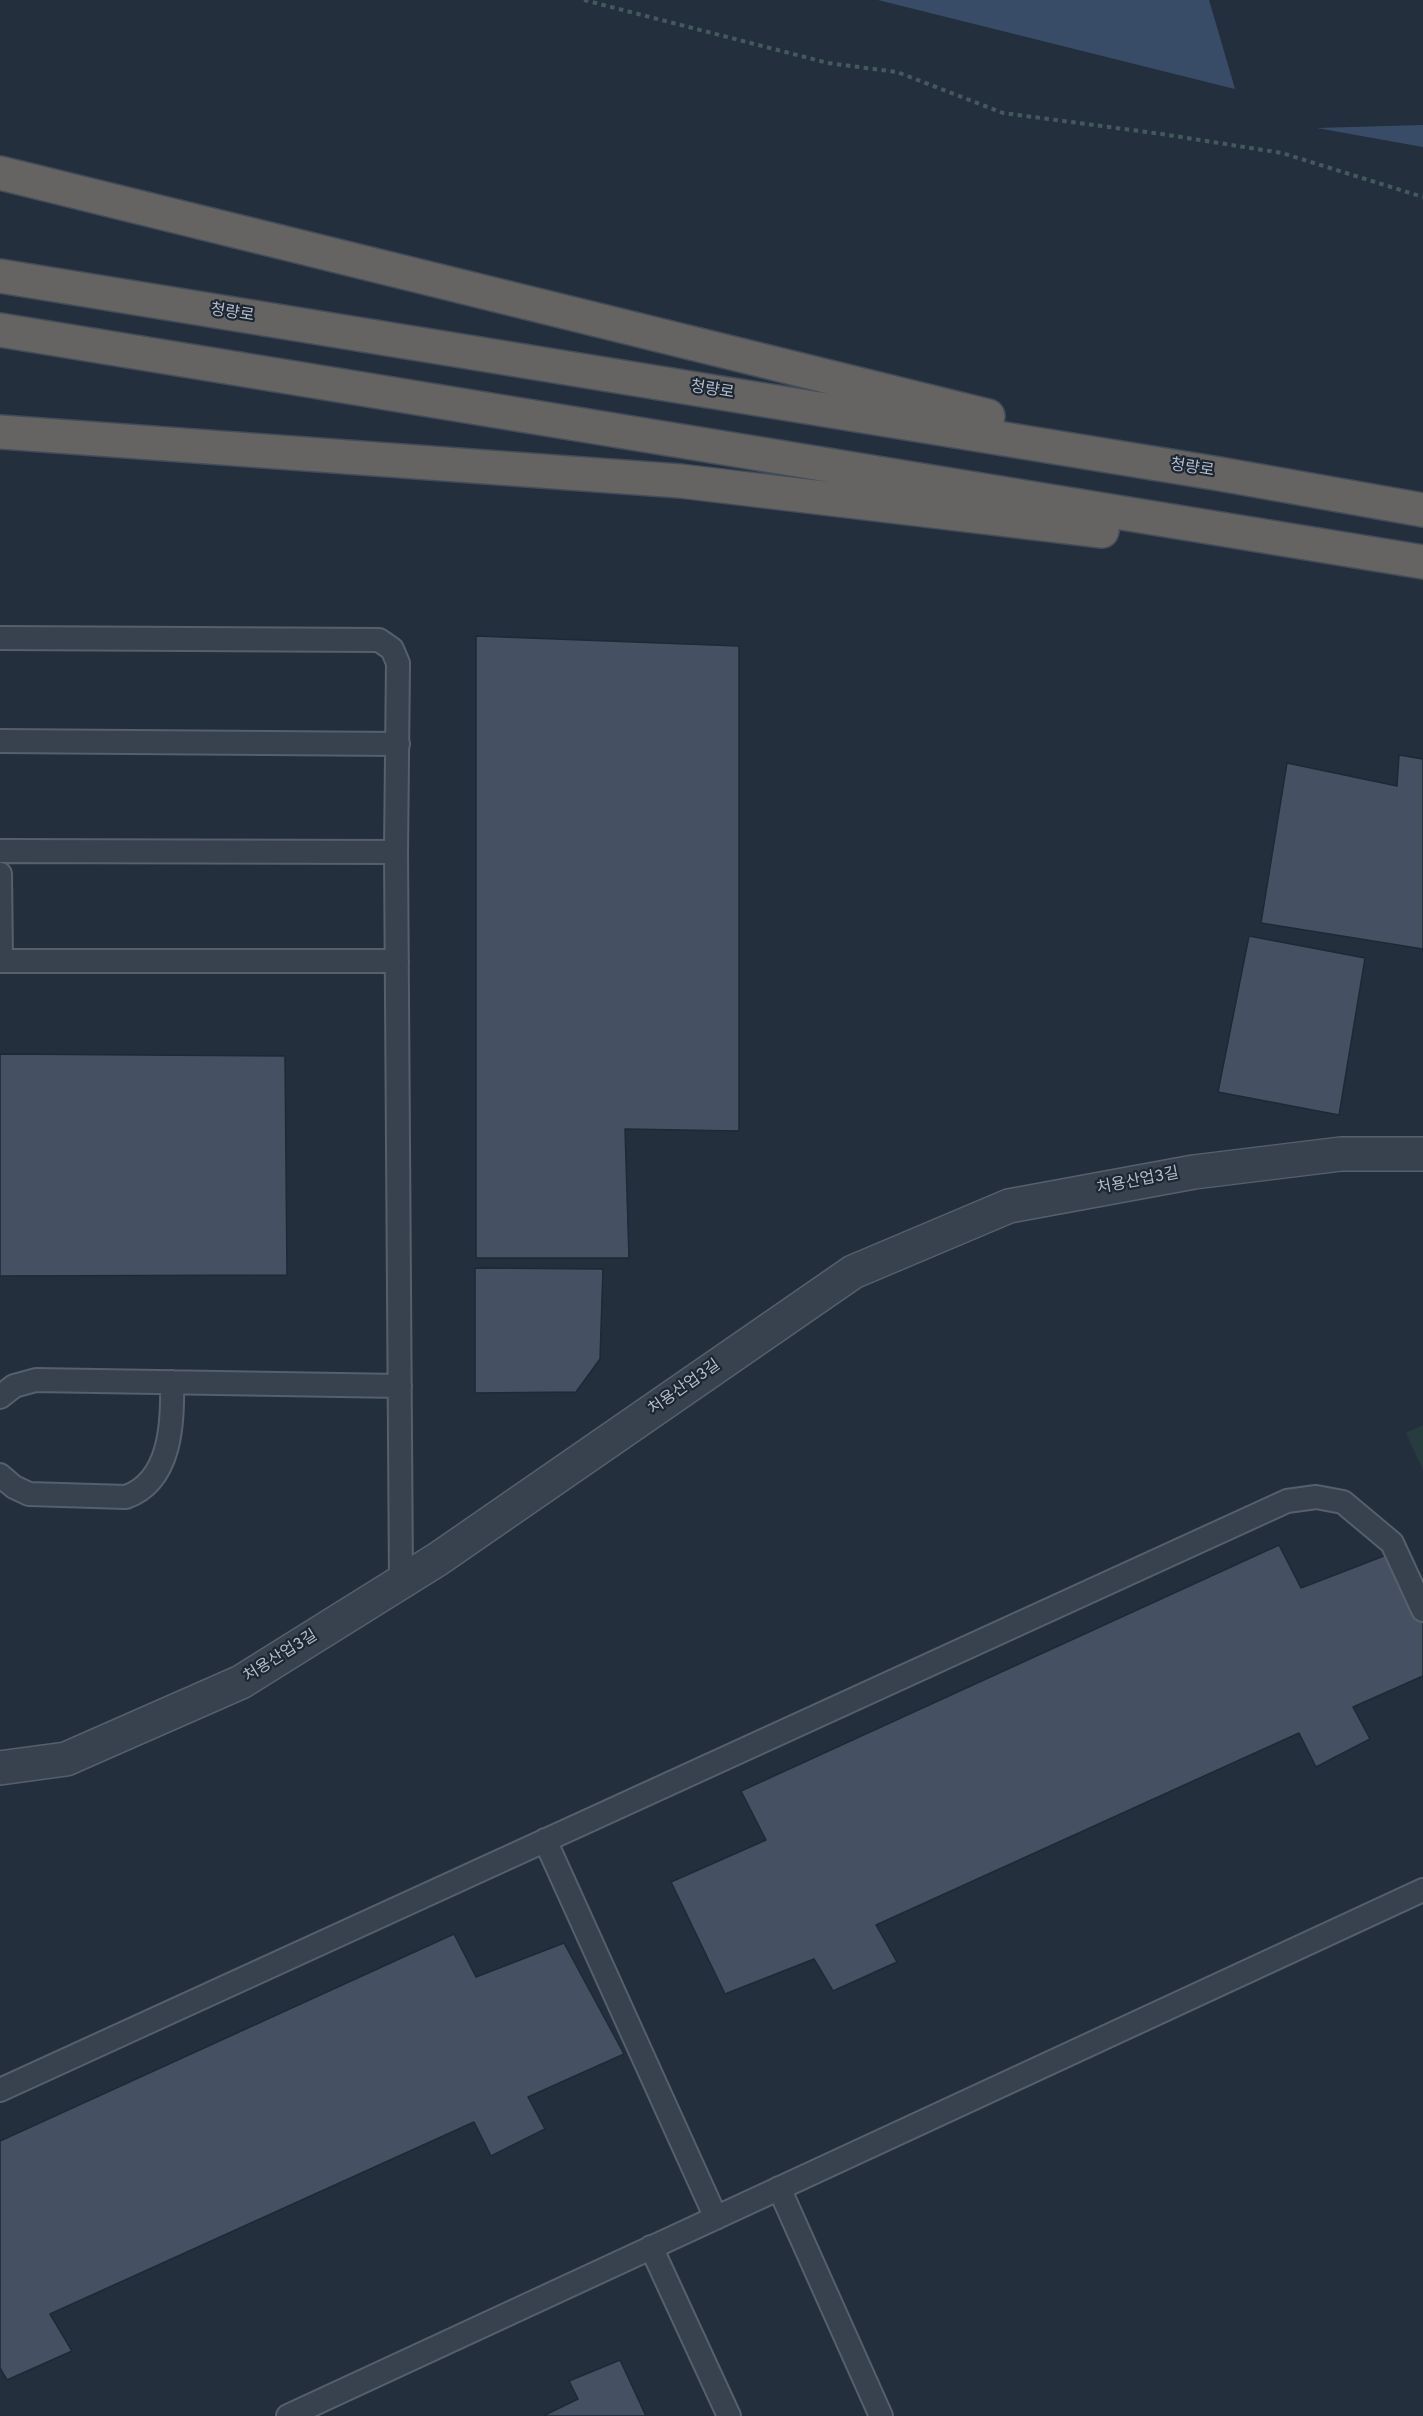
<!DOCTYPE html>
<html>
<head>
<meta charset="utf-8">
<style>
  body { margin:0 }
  canvas { display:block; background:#242f3e }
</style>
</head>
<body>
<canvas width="1423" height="2416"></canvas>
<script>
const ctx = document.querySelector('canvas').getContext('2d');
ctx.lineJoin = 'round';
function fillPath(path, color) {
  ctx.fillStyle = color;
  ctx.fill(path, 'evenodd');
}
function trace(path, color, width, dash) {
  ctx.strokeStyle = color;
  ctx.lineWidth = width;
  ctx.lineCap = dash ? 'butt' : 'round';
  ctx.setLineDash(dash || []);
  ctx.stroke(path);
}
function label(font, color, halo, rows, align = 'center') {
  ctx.font = font + ' Overpass,"Noto Sans KR",sans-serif';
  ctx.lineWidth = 4.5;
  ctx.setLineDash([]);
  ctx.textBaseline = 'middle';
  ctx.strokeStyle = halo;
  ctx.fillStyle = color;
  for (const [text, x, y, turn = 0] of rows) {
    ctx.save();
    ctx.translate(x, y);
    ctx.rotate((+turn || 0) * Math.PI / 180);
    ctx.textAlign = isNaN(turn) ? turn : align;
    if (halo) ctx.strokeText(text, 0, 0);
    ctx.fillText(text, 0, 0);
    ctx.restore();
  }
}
fillPath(new Path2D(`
  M1423,1425V1470L1406,1433Z`), '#263c3f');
fillPath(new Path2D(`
  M878,0H1209L1235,89Z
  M1423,125V147L1317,128Z`), '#394c67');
const building = new Path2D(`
  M476,636L739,646V1131L625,1129L629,1258H476Z
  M1399,755L1423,759V949L1261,923L1287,763L1397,786Z
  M1249,936L1365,958L1339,1115L1218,1092Z
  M0,1054L285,1056L287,1275L0,1276Z
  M475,1268L603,1269L600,1359L576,1392L475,1393Z
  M1279,1545L1301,1588L1389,1554L1423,1617V1676L1353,1707L1370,1739L1316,1767L1299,1733L876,1925L897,1962L833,1991L814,1959L725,1994L671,1882L766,1840L741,1791Z
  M454,1934L476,1977L564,1943L624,2054L528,2097L545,2129L491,2156L474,2122L50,2314L72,2351L7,2380L0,2368V2141Z
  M620,2360L646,2416H543L578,2399L569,2381Z`);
fillPath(building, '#455162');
trace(building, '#1f2835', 1.5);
const service = new Path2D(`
  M0,638L379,640L392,649L398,663L396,852L401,1582
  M0,741L398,744
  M0,851L396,852
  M0,874L1,961
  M0,961H397
  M0,1397L14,1386L36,1380L400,1386
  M0,1475L14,1487L29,1494L126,1497C171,1481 173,1423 172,1382
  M545,1840L716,2218
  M0,2090L1287,1501L1316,1497L1343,1502L1392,1543L1423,1610
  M779,2188L881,2416
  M651,2247L729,2416
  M288,2416L1423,1890`);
const tertiary = new Path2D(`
  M0,1768L66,1759L241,1682L438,1559L853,1272L1009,1206L1194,1172L1341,1154H1423`);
const trunk = new Path2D(`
  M0,173L988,416
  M0,276L1220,474L1423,510
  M0,330L1423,562
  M0,432L680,481L1102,531`);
trace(service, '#565f6c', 26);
trace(tertiary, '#565f6c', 36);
trace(trunk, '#434c59', 36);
trace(new Path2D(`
  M584,0L828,63L897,72L1003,113L1162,134L1282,153L1423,197`), '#44595c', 4, [4.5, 4.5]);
trace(service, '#38414e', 22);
trace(tertiary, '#38414e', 33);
trace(trunk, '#656462', 33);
label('16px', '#b4bcc9', '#1d2633', [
  ["청량로",232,314,9],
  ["청량로",712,391,9],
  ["청량로",1192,469,9],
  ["처용산업3길",1138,1182,-11],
  ["처용산업3길",685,1388,-35],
  ["처용산업3길",281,1657,-32]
]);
</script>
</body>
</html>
